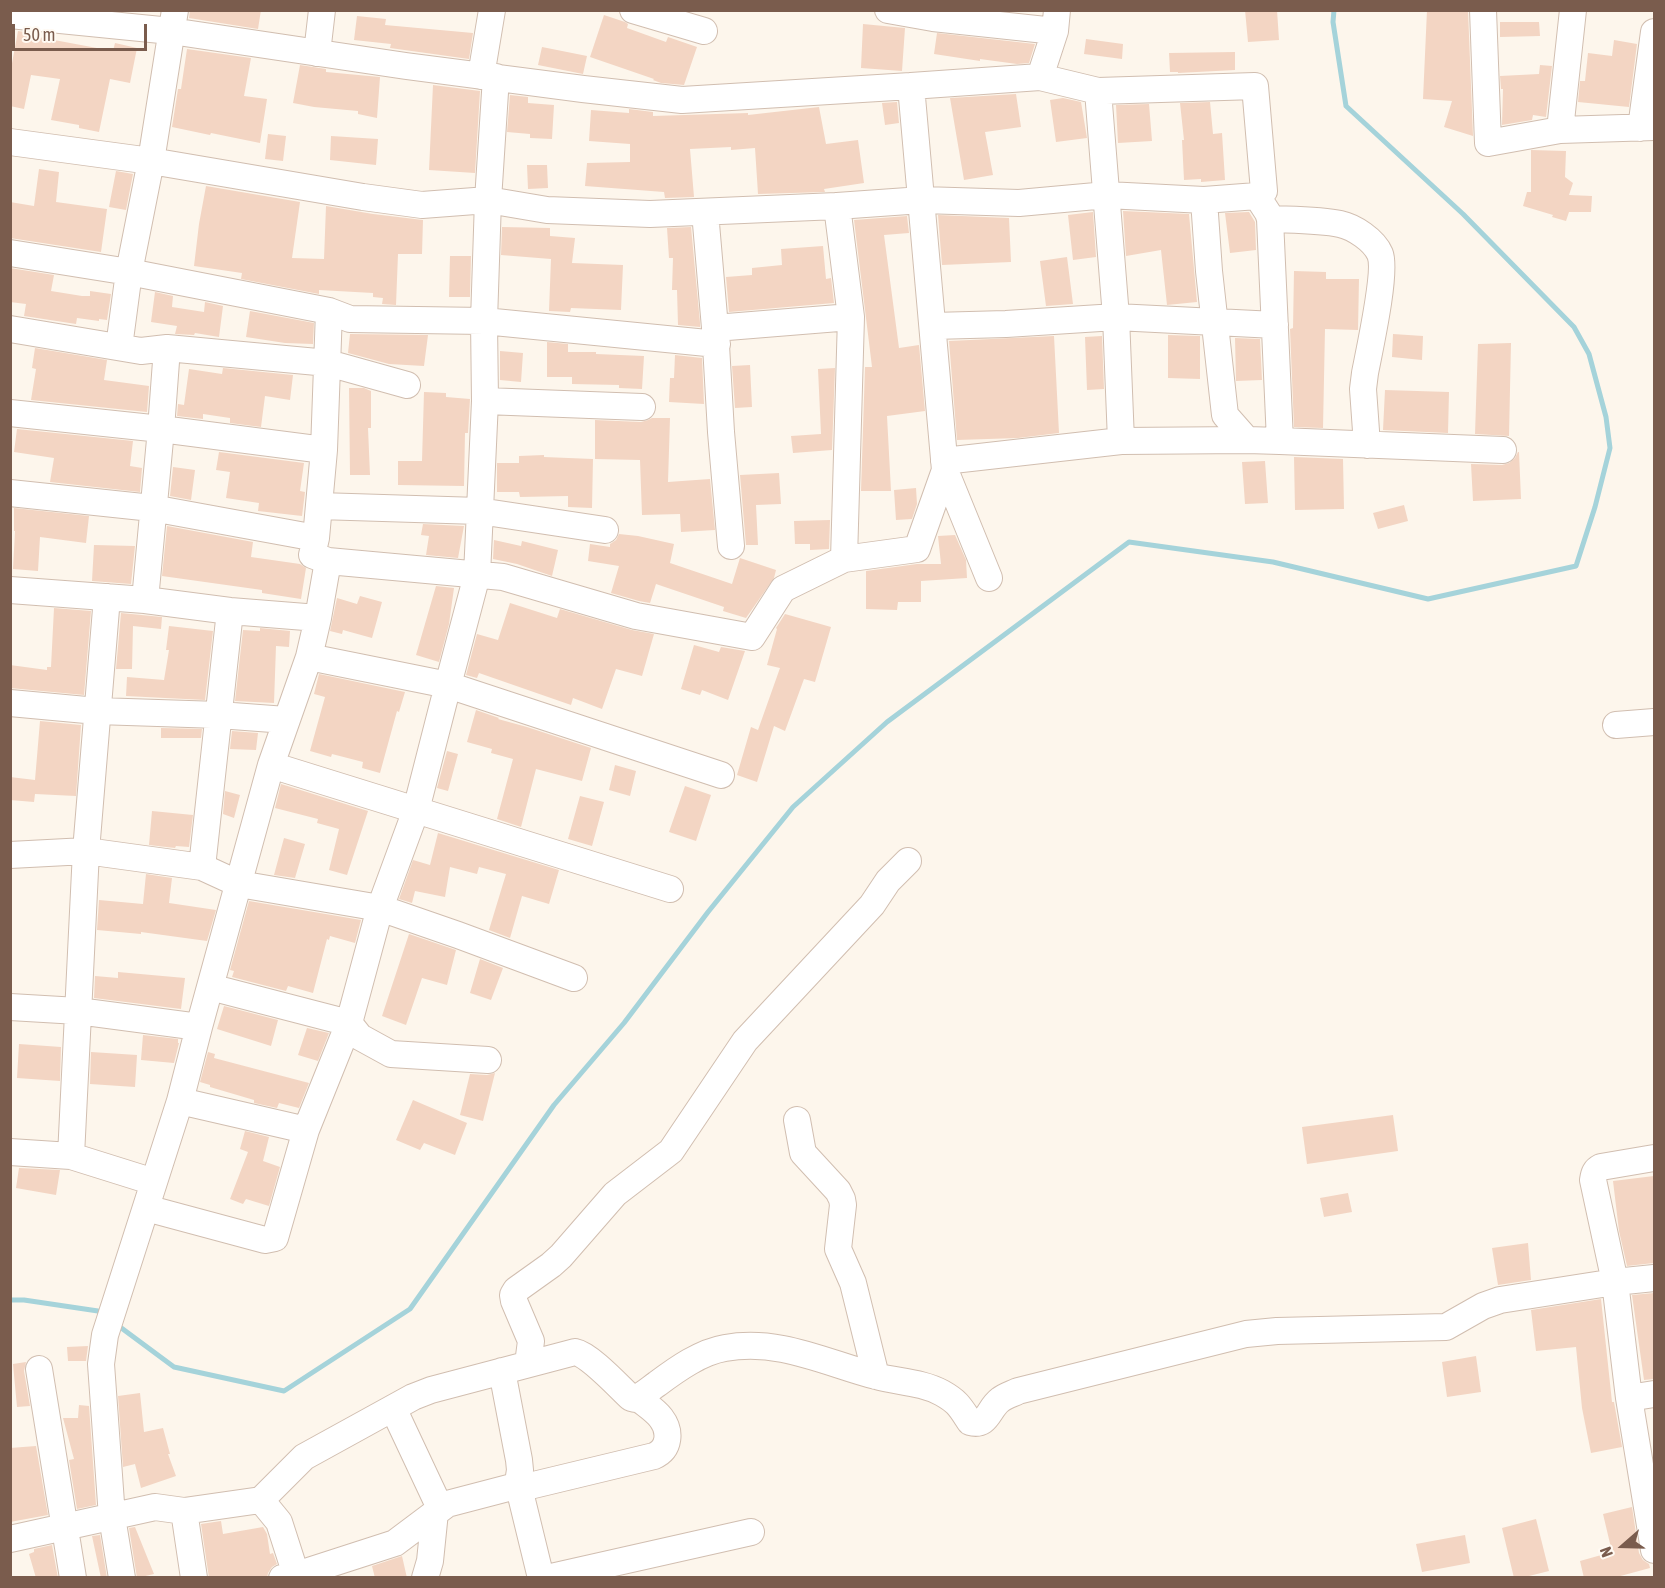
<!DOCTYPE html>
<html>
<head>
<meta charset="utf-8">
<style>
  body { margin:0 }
  #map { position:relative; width:1665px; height:1588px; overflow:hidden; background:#fdf6ec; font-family:"Asap Condensed",sans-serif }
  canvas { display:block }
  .frame { position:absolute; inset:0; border:12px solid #7a5c4d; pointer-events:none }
  .north { position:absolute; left:1593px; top:1516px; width:60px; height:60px; -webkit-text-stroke:4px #fffaf3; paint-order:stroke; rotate:250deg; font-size:16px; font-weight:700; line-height:24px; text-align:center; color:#7a5c4d }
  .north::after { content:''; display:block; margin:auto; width:21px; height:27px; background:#7a5c4d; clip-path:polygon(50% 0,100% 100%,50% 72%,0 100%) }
  .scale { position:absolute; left:12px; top:24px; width:135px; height:27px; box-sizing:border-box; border:3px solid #7a5c4d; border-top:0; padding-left:8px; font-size:18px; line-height:21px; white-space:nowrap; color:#7a5c4d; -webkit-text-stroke:4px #fffaf3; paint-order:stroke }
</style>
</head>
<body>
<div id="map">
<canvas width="1665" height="1588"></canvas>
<div class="frame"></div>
<div class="north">N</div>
<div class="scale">50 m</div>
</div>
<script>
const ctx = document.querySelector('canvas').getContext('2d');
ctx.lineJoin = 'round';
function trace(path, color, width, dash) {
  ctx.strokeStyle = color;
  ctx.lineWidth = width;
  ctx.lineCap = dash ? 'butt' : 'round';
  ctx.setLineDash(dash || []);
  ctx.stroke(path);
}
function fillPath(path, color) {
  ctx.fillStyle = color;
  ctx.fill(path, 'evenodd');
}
trace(new Path2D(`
  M10,1300H24L98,1311L103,1315
  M116,1324L174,1367L284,1391L410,1309L554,1105L624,1023L708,912L793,807L887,722L1129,542L1273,562L1428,599L1576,566L1595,507L1610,448L1606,417L1589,354L1574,327L1463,214L1346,106L1333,22L1334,10`), '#a5d3da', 5);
fillPath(new Path2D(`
  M190,10H261L258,29L189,18Z
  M1245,10H1277L1279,40L1248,42Z
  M1427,10H1468L1473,136L1444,127L1452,101L1423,99Z
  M604,15L625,22L628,24L627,28L666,42L668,37L697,47L684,85L661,83L653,80L654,79L590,57Z
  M357,16L386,19L385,25L473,33L469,59L390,48L391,44L354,40Z
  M1500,22H1539L1540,36L1500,37Z
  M863,24L905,28L902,71L861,68Z
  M18,31L39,34L38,37L113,51L115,43L137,48L130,83L110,79L99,132L79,128V125L51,120L60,79L31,75L24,109L10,106V74Z
  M937,33L1035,44L1029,63L1017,64L980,59V61L934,54Z
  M1086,39L1123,44L1122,59L1084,54Z
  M1614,40L1637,44L1629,107L1578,102L1580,81H1585L1588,53L1612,56Z
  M542,47L587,56L583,74L538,65Z
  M187,49L251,58L244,96L267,99L260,143L211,133L210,135L172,127L178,89H181Z
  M1235,52V70L1178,73V72H1170L1169,53Z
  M300,65L326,69V72L380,77L377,118L358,114V111L314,107L293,103Z
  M1540,65L1552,66L1546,117L1533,115L1532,120L1502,125L1503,89H1501L1500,76L1539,74Z
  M433,85L480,91L475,173L429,170Z
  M1016,94L1021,127L985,132L993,175L964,180L950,98Z
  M510,95L528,97V103L554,105L552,139L530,138V134L507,132Z
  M1063,98L1081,102L1087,138L1056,142L1050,100Z
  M897,102L899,123L885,125L882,103Z
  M1210,102L1213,134L1222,133L1225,180L1201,182V179L1184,180L1182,140H1184L1180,103Z
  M1149,104L1152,141L1118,143L1116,105Z
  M819,107L826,144L858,140L864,183L824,189L825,192L758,194L755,148L731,150V147L690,149L694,197L665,198L664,192L585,186L587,163L630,162V144L589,141L591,110L629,113V109L653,112V116L748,113V115Z
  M268,134L286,136L283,161L265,159Z
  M331,136L378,139L376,165L330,160Z
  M1531,150L1566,151L1565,177L1573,183L1569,195L1592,196L1591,212H1569L1566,221L1552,217L1553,215L1523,206L1527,192H1531Z
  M527,165H547L548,188L528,189Z
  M39,169L59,172L56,202L107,209L101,252L10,238V202L34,206Z
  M116,171L133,174L126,210L109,207Z
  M206,186L300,202L292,258L324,259L326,206L373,214L423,220L422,254H398L396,305L382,304L383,298L373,297V293L319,290V294L241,279L242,273L194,266L199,224Z
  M1123,211L1189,214L1197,302L1167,305L1161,250L1126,256Z
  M1093,212L1096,257L1073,260L1068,215Z
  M1249,212L1255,222L1256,250L1230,253L1225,213Z
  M938,215L1009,218L1011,262L942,265Z
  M907,216L909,233L884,235L899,348L919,345L925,411L887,416L891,491H861L865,367H872L854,220Z
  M502,227L550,228V236L575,238L572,263L623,265L621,310L571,308L570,312L549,311L551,259L501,255Z
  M691,227L700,323V327L678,325L677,290H672L673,258H669L667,228Z
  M823,246L826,279L831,278L834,303L729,312L726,277L752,275V268L782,265L781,249Z
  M450,256H471L470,297H449Z
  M1067,257L1073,304L1046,306L1040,261Z
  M10,268L54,275L51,291L82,296H90V291L111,294L107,320L99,319V321L77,318L76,324L24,316L26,304L10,302Z
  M1294,271L1326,272V279H1359L1358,330L1325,329L1323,428L1294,427L1290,329L1293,328Z
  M155,292L173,296L172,307L204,312L205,302L223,306L219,337L195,333L194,335L175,334L177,326L151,322Z
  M250,311L314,323L313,344L285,343L246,337Z
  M350,334L428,335L424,366L389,364L348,353Z
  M1393,334L1423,336L1422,360L1392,357Z
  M1168,335L1200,336V379L1168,378Z
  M1054,336L1059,433L1018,438L957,440L949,341Z
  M1102,336L1104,389L1087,390L1085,337Z
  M1235,338L1260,339L1262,380L1236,381Z
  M547,342L568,344V352H596V354L644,356L642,389L619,388V385L572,384V377H547Z
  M1511,343L1509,436L1475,434L1478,344Z
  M35,348L107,360L104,380L149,386L147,412L31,400L36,369L32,368Z
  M500,351L523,353L521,382L500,380Z
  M675,355L702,358L704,404L669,402L670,378H674Z
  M750,365L752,407L735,408L732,366Z
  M223,368L293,375L290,400L265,396L261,427L230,423V418L203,414V419L177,416L178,404L184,405L189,369L222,374Z
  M835,368L832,450L793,453L791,436L821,434L818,369Z
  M349,388H364L371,391V428H368L370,475H350Z
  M1385,390L1449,392L1448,433L1383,430Z
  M424,392L446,393V397L470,399L468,433H465L464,486L398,485V461H422Z
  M652,418H670L668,482L710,479L715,530L681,532L680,514L642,515L640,460L595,459V420L641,422L648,420Z
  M17,429L133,441L130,466L142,468L140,492L50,482L54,458L14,452Z
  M219,452L304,463L300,491L305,492L302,516L258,511L259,503L226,498L230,472L216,470Z
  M1518,452H1519L1521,499L1473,501L1471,464L1502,465L1509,463L1515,458Z
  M544,455V457L593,459L592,508L568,507V496L520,497L519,492H497V463H519V456Z
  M1294,457L1343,459L1344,509L1295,510Z
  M1265,461L1268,503L1245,504L1242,462Z
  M173,467L195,470L191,500L170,496Z
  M779,473L781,504L756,505L758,545H746L740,475Z
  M916,488L917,504L912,519L896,520L894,490Z
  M1404,505L1408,521L1378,529L1373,513Z
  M14,508L89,516L86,543L40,537L38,571L13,569L15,531H14Z
  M830,520L829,549L810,550V544H795L794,521Z
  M423,524L464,526L458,558L426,555L429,536L421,535Z
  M167,526L253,542L251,557L300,564L306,568L301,599L262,593V590L162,576Z
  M619,534L638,536L674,544L670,563L732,584L740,558L776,570L774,578L746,618L723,611L724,607L656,584L650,603L639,601L611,593L619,566L588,561L590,544L610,547V544L616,540Z
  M955,535L966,560L967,578L921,581V602H898L897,610L866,609V571L917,564H941L938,536Z
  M494,540L521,546L522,541L558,550L552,576L517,564L493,559Z
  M94,545L135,546L131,584L92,581Z
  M436,586L454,588L449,624L439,662L416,655Z
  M360,596L382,602L372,638L343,630L342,634L330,631L337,598L357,604Z
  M510,603L557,618L560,609L632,630L654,634L642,676L616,669L602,709L573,698L571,705L479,673L477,678L466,675L477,634L498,640Z
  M54,608L91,611L84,695L10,688V665L47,670V667H51Z
  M121,613L162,617L161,629L133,626L132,669H116Z
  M785,614L831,627L815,682L804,679L785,731L774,726L757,782L737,775L751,727L758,730L780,668L767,665L777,629L776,628Z
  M169,626L213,631L205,700L126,696L127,677L164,680L169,650H166Z
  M260,628L290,631L289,647L276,646L274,703L235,701L243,630L260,631Z
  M694,645L719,652L721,647L745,651L728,700L702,690L700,695L681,689Z
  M319,674L405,692L399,712L397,711L380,773L362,768L363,762L332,754L331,757L310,751L325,697L314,694Z
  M476,710L499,718L498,719L527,727L591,748L582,781L536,769L521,827L497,819L513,759L491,753L492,749L467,742Z
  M40,721L81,725L76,796L35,794L34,802L10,800V777L35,780Z
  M161,728L202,729L201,738H161Z
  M232,731L258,733L256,750L230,749Z
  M447,751L458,754L448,791L437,788Z
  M615,765L636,771L630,796L609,790Z
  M281,784L368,811L347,875L329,870L339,829L317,823L318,819L275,808Z
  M685,786L711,795L696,841L669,832Z
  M225,791L240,795L234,818L223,814Z
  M580,796L604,802L592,846L568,839Z
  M152,811L193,815L189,847L176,846L175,848L149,845Z
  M438,833L559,870L549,904L522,896L510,938L489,930L506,874L479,867L477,874L450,867L445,897L415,891L412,903L399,899L413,860L430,865Z
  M284,838L305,844L295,878L274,875Z
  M146,874L172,878L169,903L216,910L207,941L141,932V934L97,930L99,900L143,904Z
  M249,901L361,920L355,943L330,936L329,940L327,939L313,993L288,986L286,991L232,977L234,971L230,970Z
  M409,934L456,950L447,985L422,978L406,1025L382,1016Z
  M480,959L503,968L491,1000L470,993Z
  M118,972L185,978L181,1009L94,998L95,976L118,978Z
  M224,1006L278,1020L271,1046L217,1029Z
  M307,1028L329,1033L318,1061L298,1055Z
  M143,1035L178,1039V1043H179L174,1063L141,1060Z
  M19,1044L61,1047L60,1081L17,1078Z
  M91,1052L137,1055L135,1087L90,1084Z
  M208,1052L215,1054L214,1058L309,1083L299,1108L279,1103L277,1108L254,1103V1100L210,1087V1085L200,1082Z
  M495,1073L483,1121L460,1115L470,1074L487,1075Z
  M413,1100L467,1123L455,1155L424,1143L420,1150L396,1140Z
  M1393,1115L1398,1151L1307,1164L1302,1127Z
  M245,1131L269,1137L263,1161L280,1167L269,1206L246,1199L243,1204L230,1199L248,1152L240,1149Z
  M19,1168L60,1170L56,1195L16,1188Z
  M1654,1176V1263L1627,1266L1619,1231L1613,1181Z
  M1348,1193L1352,1212L1324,1217L1320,1198Z
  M1528,1243L1531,1280L1498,1285L1492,1248Z
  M1654,1293V1379L1644,1380L1632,1295Z
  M1601,1299L1612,1402H1614L1622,1447L1591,1453L1582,1408L1576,1347L1536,1351L1531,1310Z
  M88,1346L86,1361H68L67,1347Z
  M1476,1356L1481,1392L1447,1397L1442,1362Z
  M26,1362L24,1371L30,1406L17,1407L13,1364Z
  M140,1393L144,1432L163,1428L170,1454H168L176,1476L141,1488L135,1464L123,1467L118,1396Z
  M79,1405L89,1406L96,1505L77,1509L69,1460L74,1459L63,1418H78Z
  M36,1446L48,1515L10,1522V1448Z
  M1632,1507L1639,1553L1643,1560L1649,1564L1650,1568L1613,1578H1584L1580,1561L1612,1552L1603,1514Z
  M1536,1519L1549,1571L1521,1578H1514L1502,1528Z
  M221,1521L223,1534L263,1527L267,1534L270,1554L273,1553L277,1564L272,1567L268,1573L267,1578H209L201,1524Z
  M135,1527L154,1574L137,1578L129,1528Z
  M100,1535L107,1578H101L92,1536Z
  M1465,1535L1470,1563L1422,1572L1416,1544Z
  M52,1545L58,1578H36L29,1554L34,1552V1549Z
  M402,1556L407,1578H375L372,1566Z`), '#f3d5c3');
const minor = new Path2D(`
  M633,10L704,31
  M888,10L933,18L1055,31
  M1483,10L1488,143L1560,130L1654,127
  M10,15L171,31L406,66L583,89L682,100L911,86
  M317,53L322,10
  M481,76L492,10
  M1040,77L1055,31L1057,10
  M1098,91L1116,317L1121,441
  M1641,128L1654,32
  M1560,130L1573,10
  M10,142L151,161L363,197L422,205L488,200L547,210L650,214L837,206L922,200L1019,203L1107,195L1204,200L1209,271L1225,415L1247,440L1280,441L1270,219L1268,213L1257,196
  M705,212L715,328
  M1270,219C1291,220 1321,220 1340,224C1354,227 1374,240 1380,254C1387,271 1369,352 1365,373L1363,389L1367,445
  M10,253L129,272L329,311L350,319L484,321L717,344
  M329,311L324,450L316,538L312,555L328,561L503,577L636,616L752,637L783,589L844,559L917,549L945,470
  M933,326L1006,324L1116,317L1275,325
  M10,329L141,351L167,348L328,363L407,385
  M119,347L129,272L151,161L175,10
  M485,401L642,407
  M10,413L161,429L324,450
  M1280,441L1503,450
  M944,461L1121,441L1247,440
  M10,493L152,508L316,538
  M319,506L479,511L605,530
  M731,546L721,432L715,328L851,317L837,206
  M844,559L851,317
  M989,578L945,470L911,86L1040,77L1098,91L1255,86L1264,191L1257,196L1204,200
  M10,590L145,600L230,611L318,618
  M145,600L161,429L167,348
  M309,657L448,685L477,575L485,401L484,321L488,200L496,77
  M10,703L97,711L219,715L286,720
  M1616,725L1654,722
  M271,765L670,889
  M10,855L86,851L202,867L239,884L380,908L458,935L574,978
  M202,867L230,611
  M210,987L349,1023L360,1037L391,1054L488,1060
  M10,1007L78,1011L199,1027
  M180,1101L306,1130L349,1023L380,908L416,810L448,685L721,775
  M797,1120L803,1153L838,1191L842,1199L843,1205L838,1249L853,1283L876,1376
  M10,1152L71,1156L154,1182
  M71,1156L86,851L107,597
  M1654,1158L1601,1167C1595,1170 1594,1173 1593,1180L1615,1282L1629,1398L1654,1550
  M146,1208L265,1240L275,1238L306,1130
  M528,1364L531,1341L514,1301L513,1295L516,1290L551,1265L561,1256L615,1194L671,1151L745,1041L872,905L888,881L908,861
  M39,1369L73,1578
  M502,1371L519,1460L520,1470L517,1489L654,1456C670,1449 671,1431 661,1418C655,1410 645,1404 638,1398
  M1629,1398L1654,1394
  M393,1408L440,1508
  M261,1500L279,1522L297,1578
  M184,1511L194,1578
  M10,1539L155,1507L184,1511L261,1500L304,1457L413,1397L431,1390L575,1352C590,1355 619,1387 631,1398L635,1399C643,1395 650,1389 657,1384C677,1369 701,1352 725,1348C779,1338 826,1363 876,1376C898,1382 922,1382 942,1393C958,1402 960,1407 970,1422C988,1427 988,1409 1000,1400C1005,1396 1012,1394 1018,1391L1246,1334L1277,1331L1446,1327L1483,1306L1500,1300L1615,1282L1654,1278
  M122,1578L112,1517L101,1364L105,1335L180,1101L199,1027L271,765L309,657L318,618L328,561
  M282,1578L296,1575L395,1543L447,1504L512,1487L517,1489L521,1496L541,1578
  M425,1578L430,1561L435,1512
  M547,1578L751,1532`);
trace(minor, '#d1beb0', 28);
trace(minor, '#fff', 26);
</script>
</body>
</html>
